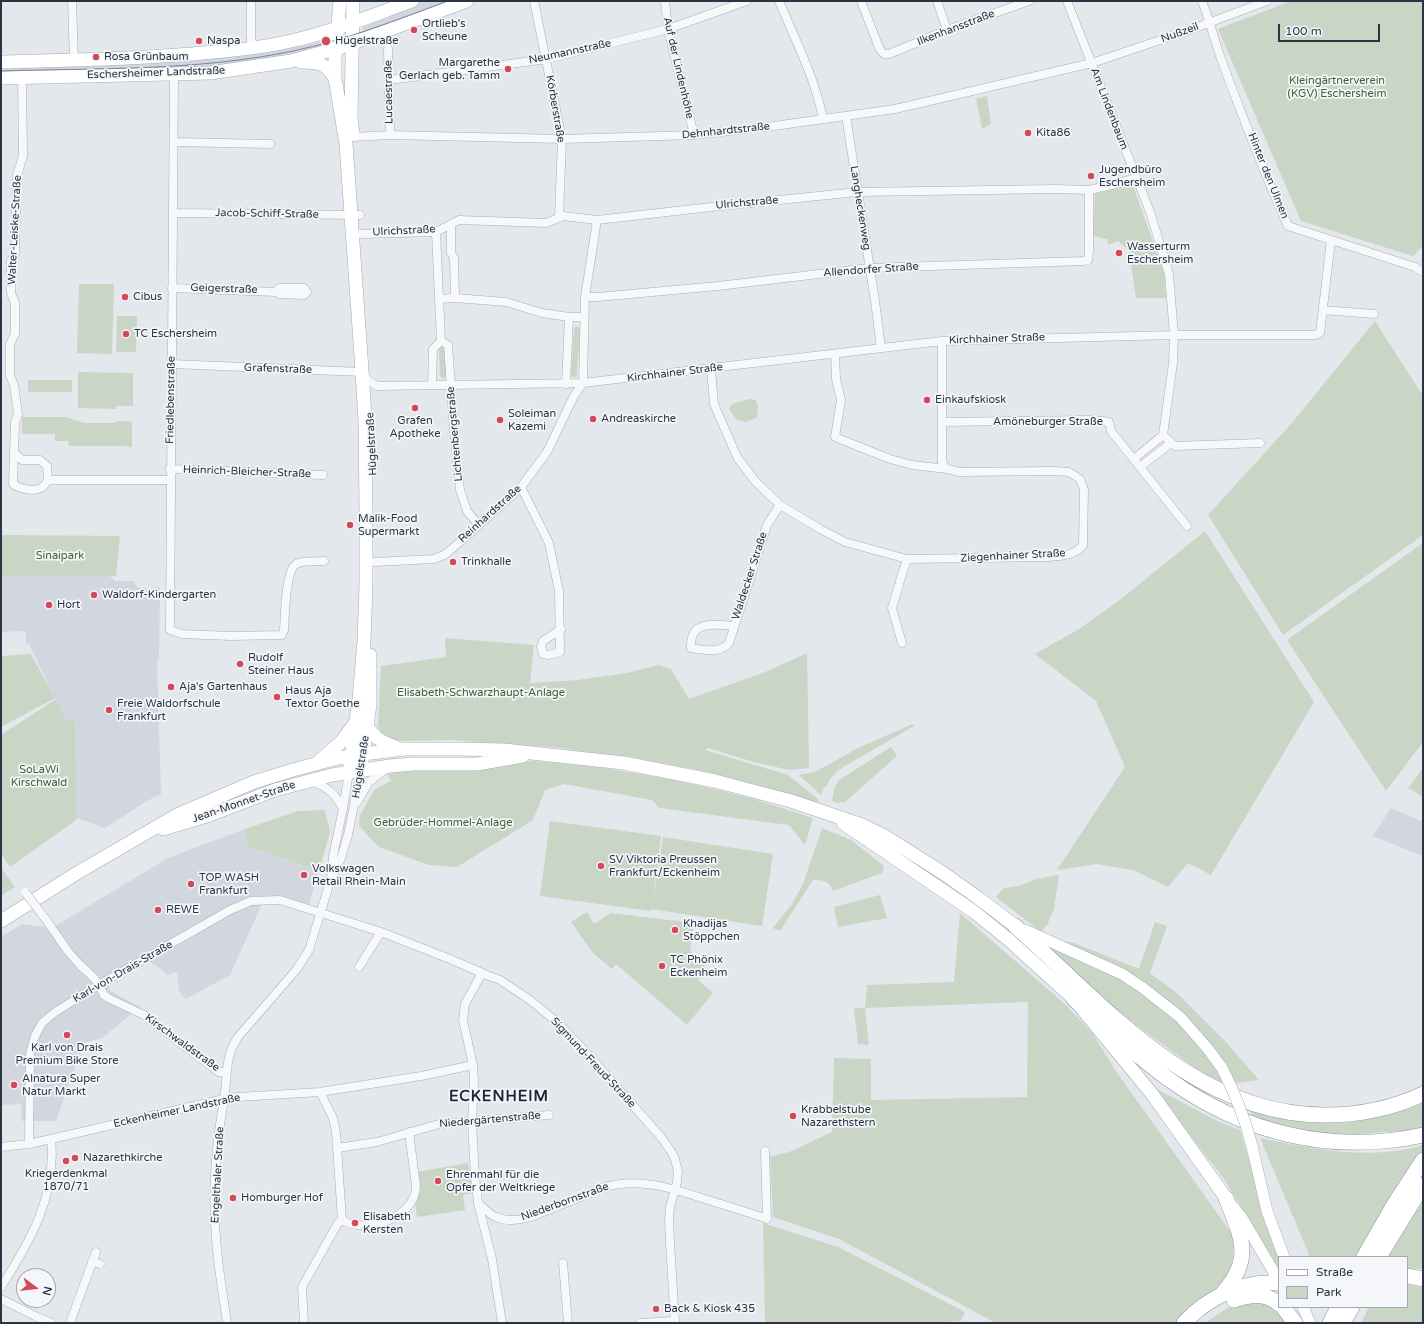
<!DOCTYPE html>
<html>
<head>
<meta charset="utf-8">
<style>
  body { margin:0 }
  #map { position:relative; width:1424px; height:1324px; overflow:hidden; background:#e4e7ec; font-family:"Varela Round",sans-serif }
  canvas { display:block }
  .frame { position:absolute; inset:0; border:2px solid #2b3445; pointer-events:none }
  .legend { position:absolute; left:1278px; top:1256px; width:130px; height:52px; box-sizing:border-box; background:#f4f6f9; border:1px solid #a4a8b1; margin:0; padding:5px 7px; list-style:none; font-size:12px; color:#2b3445 }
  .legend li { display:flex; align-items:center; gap:8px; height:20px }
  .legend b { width:20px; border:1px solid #a4a8b1 }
  .north { position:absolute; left:16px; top:1268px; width:40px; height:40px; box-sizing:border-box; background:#f4f6f9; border:1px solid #a4a8b1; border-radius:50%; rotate:105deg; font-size:11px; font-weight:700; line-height:16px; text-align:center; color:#2b3445 }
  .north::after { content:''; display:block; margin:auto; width:14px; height:18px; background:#d1495b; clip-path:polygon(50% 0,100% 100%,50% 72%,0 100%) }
  .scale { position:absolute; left:1278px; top:24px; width:102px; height:18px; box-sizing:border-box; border:2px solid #2b3445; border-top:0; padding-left:5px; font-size:12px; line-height:14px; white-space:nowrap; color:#2b3445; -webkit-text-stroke:3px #f4f6f9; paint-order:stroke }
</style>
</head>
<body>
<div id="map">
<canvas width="1424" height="1324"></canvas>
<div class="frame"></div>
<ul class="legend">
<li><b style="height:5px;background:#fff"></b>Straße</li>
<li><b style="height:11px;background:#c9d6c5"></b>Park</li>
</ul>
<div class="north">N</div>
<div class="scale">100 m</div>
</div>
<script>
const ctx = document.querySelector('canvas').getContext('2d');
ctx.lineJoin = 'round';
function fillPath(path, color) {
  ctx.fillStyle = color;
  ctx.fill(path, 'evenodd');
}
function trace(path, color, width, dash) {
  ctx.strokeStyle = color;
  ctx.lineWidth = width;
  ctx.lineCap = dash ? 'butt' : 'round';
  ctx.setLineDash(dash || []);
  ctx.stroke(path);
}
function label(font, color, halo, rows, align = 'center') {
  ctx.font = font + ' "Varela Round",sans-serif';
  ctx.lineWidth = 3.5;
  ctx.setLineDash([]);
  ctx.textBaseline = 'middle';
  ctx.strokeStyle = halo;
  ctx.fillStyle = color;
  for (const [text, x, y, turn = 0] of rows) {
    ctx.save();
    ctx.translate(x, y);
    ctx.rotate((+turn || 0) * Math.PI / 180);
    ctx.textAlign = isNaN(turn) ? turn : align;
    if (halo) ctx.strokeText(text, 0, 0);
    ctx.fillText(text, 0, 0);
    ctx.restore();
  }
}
fillPath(new Path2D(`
  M422,1H454L365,33L360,23Z
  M323,37L327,47L294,56L212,66L170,69L1,74V66L205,59L247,53Z
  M1,576H110L115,581H134L137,587L148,589L159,587L160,588L159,660H157L161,794L145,802L105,828L77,818L75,722L66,721L29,644L26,643V631L1,632Z
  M1391,808L1423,822V856L1373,836Z
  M245,829L247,846L319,871L308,907L265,897L230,975L186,999L179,991L177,972L167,975L161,969L149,961L109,984L110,991L140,1007L102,1038L83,1043L56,1121H22L21,1104L1,1105V937L22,924L52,928L168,858Z`), '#d2d6de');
fillPath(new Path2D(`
  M1291,1H1423V246L1413,256L1301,221L1218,29Z
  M987,96L991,124L982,129L976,99Z
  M1132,183L1164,272L1166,298H1136L1129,250L1118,241L1108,245L1107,239L1093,236L1095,194Z
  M79,284H114L112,354L77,353Z
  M117,316H137L136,352H116Z
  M1375,321L1423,396V535L1283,635L1208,515L1291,424Z
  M576,326L580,329L577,375L574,378L571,375L574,329Z
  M442,345L446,348V376L443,379L440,376L439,348Z
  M78,372L133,373V406H117L116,409L78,408Z
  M28,380H72V392H28Z
  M749,399L756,400L758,407L757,418L745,422L736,419L729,409L732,404Z
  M22,417H66L84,423H116V421L132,422V448L127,446H69L68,441H55V434H22Z
  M1205,531L1314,702L1211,875L1188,863L1168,887L1133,870L1097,864L1057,870L1125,767L1096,701L1035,654L1079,629L1121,599Z
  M1,535L120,536L116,576H1Z
  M1423,543V742L1386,791L1287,640Z
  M445,638L534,645L530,683L578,680L627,673L659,665L671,669L689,699L763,673L807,653L809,768L789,770L754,762L708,748L705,750L788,775L819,800L818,803L693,769L562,748L451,740L397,741L387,739L381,732L378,726L381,666L446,657Z
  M31,654L55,698L1,727V656Z
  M56,699L66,721H75L77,818L75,821L10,867L1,854V735Z
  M913,724L914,726L838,770L830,779L826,787H824L821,795L799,775L815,772L860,747Z
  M891,747L897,756L845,802L838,803L832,801L834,788L839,780Z
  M533,761C604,766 676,778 746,797C768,803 791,811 813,818L805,845L789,825L659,808L652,800L564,784L545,790L533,820L457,867L429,865L379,847L359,826L360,815L375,789L391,781L387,775L397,772L508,762Z
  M1423,768V797L1408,788Z
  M325,810L330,832L319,871L247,846L245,829L298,811Z
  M550,821L661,836L652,908L663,837L773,854L762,926L651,909V911L540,896Z
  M822,828L851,840L884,866L882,873L833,891C829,881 824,880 813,880L780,931L773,928L792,904L803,884Z
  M1,868L15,887L1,896Z
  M1059,875L1054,909L1047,925L1041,932L996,897L1004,888L1019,886L1036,879Z
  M880,895L887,918L838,927L834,907Z
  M587,912L594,924L611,913L694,923L690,950L707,969L698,980L713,993L687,1025L616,964L612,969L593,953L571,922Z
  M960,913L1066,1005L1093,1034L1115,1070L1234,1237L1232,1268L1218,1290L1175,1323H996L839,1239L773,1217L770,1157L792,1151L832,1132L834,1058L871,1059V1100L1027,1097L1028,1002L865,1008L869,1045L858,1044L854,1008H865L867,985L954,982Z
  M1155,922L1167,926L1150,973L1177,993L1225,1041L1259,1080L1218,1085L1113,1008L1047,945L1073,956L1064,941L1074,943L1139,969Z
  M1153,1087L1219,1122L1240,1130L1256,1182L1267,1227L1279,1257V1269L1224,1179Z
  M1423,1097V1128L1414,1130L1344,1135L1310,1133L1254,1120L1249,1107L1320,1122L1394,1110Z
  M1260,1138C1312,1149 1371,1161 1423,1145V1153L1357,1257H1310Z
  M468,1163L473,1193L463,1195L465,1210L417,1217L411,1173Z
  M1423,1202V1269L1407,1268V1257H1386Z
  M763,1223L838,1247L965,1312L961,1321L926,1323H765Z
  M1407,1285L1423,1288V1323H1361L1369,1307H1407Z
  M1262,1301L1280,1312L1289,1323H1205L1232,1305Z`), '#c9d6c5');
const minor = new Path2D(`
  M72,1L74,60
  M251,1V41L257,47
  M534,1L562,139L559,218
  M665,1L668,29L694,135
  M779,1C795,39 815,78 823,119
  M861,1L880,50L884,54H889L947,30L1029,1
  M937,1L947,30
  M1067,1L1150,212L1169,274L1174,335L1173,363L1163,435
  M1202,1C1209,19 1214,38 1220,56C1241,113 1263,171 1288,226L1415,267L1423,272
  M388,49L390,135
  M174,74L170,630L182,634L231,636L282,635L284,630C285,618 285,571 296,564C304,560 316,562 324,561
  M389,80L547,59L668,29L747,1
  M846,116L875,301L881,348
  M353,137L390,135L562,139L694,135L774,126L895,109L1092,63L1187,31L1267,1
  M174,142L270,144
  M174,213L360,215
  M451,224V253L454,258L455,298
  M361,234L436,232L459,220L546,223L563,216L597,220L711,207L857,192L1056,189L1089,190L1116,184L1135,178
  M172,288L276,292
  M279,288H304L307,292L304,295L279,294L276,292Z
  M585,297H598L718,286L869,268L1084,261L1088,260L1089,251V190
  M439,299L455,298L506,302L542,313L569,317
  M1323,310L1374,314
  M441,341L448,345L454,430L460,490L467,511L479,525
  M835,354L836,379L841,400L835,437L890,459L912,465L947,469
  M172,364L362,372L369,381L377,386L583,383L942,341L1174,335H1315L1320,333L1331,240
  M711,369L714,404L737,457L755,481L780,505L820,529L845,542L907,559L1045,557C1058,556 1074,557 1083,545L1084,490L1080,479L1069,472L1052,471L960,472L947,469L942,463V341
  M432,384L433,349L441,341L436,232
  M566,384L569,317H584
  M942,422L1090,420L1102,421L1109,422L1111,431L1187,526
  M1163,435L1175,446L1260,443
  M14,452L22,460H40L47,466L48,480C46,483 44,486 41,488C33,492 20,489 13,484L15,422L18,414L14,385L10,376V344L15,334V303L11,293V261L15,253L17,175L23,156L22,77
  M1134,459L1163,435
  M1140,467L1171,443
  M170,469L323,475
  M48,480H170
  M521,487L549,543L559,591L560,651V652L548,655L543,654L541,647L543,641L561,629
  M374,562L434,559L446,554L479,525L521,487L547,452L574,396L583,383L585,297L597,220
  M900,581L907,559
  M899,585L892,608L902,643
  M734,626C723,625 698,621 693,635C691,638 691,644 691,648C704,650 720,654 729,643L767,525L780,505
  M312,781C327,787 336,794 343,809
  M358,801L369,782L387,768
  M331,878L333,856L343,809L349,772
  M47,921L67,950L79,964L95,979L104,995L108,998L144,1015L212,1067L219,1072H227
  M359,967L381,932
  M482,973L465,1004L463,1020L473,1065L474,1081L472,1122L475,1176L478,1203C483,1207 490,1215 496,1217C507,1222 520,1220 531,1217L605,1187C641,1177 674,1189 708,1200C727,1206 747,1212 767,1219L765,1151
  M29,1144L30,1054L35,1036L42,1023L54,1013L90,990L230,910L251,901L280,900L381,932L450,959L489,976L500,980L530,1000L557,1022L582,1048L661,1137L672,1153L675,1159L678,1172L677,1182L670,1207L669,1219L670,1243L675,1323
  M1,1147L29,1144L51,1139L224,1099L238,1097L320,1092L421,1076L473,1065
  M337,1148L377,1142L439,1124L549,1115
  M478,1203L492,1259L502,1323
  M342,1220C366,1235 416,1217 416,1186L409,1132
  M92,1261L100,1264
  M563,1263L568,1323
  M1,1287C30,1242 57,1195 51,1139
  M1,1299L35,1316L51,1323
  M70,1323L96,1252
  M227,1323C223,1295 218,1267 216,1238C212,1192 216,1144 224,1099C228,1076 224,1058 238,1037L297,969L309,950L330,882L341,858L348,835L361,770
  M304,1323L302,1287L338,1223L342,1220L336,1132L333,1118L320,1092
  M640,1323L674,1321`);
const secondary = new Path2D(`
  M1025,930L1122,974L1143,988L1180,1017L1208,1049L1222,1068
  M1252,1146L1267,1211L1284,1257
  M1233,1207L1242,1218L1279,1281
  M1303,1307L1310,1323`);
const primary = new Path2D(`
  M340,1L335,59V78L346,144L361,356L365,419L366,512V585L364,641L359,699L349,772
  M353,1L351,117L353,134
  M1,62C72,60 143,59 213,52C239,50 266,47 291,41C332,32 373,15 412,1
  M301,62C319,62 325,63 335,78
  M1,78L210,73L291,61L342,47L467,1
  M367,726C376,740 383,742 398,748
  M318,762L341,742L355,723
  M361,770L370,704V655
  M843,823L973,911L1009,940L1074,999L1152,1094L1226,1198
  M163,829L207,816L275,790L332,775L390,766L414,764H477L523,756
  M1,921L77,873L177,815L254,782L293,770L338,758L363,754L404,749H457L504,750L624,763L715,781L791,801L862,825L883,835L943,873L981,900L1015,926`);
const motorway = new Path2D(`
  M1015,926C1105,1006 1195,1116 1326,1115C1359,1115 1393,1108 1423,1094
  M1074,999C1104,1026 1134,1054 1167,1078C1243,1133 1330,1155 1423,1135
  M1364,1257L1395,1203L1423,1160
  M1379,1257L1423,1185
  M1407,1276L1423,1279
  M1223,1293C1254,1257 1241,1237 1226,1198
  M1234,1300C1250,1295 1265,1292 1279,1304
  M1283,1307L1295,1323
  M1184,1323C1209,1296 1243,1281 1279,1283
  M1330,1323L1338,1307
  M1343,1323L1352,1307`);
trace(minor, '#a9aeb7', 9);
trace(secondary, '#a9aeb7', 12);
trace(primary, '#a3abb8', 14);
trace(motorway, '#8b94a3', 16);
trace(minor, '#f7f8fa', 8);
trace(secondary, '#fff', 11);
trace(primary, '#fff', 13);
trace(motorway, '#fff', 15);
trace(new Path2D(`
  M1,71C99,68 197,71 293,51C346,40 397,20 448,1`), '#7d8696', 1);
const minorBridge = new Path2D(`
  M25,892L47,921`);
const secondaryBridge = new Path2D(`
  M1222,1068C1235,1093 1245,1119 1252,1146`);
trace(minorBridge, '#a9aeb7', 9, []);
trace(secondaryBridge, '#a9aeb7', 12, []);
trace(minorBridge, '#f7f8fa', 8);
trace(secondaryBridge, '#fff', 11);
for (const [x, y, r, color] of [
  [414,30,4,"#d1495b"],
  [199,41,4,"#d1495b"],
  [326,41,5,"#d1495b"],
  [96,57,4,"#d1495b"],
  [508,69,4,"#d1495b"],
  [1028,133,4,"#d1495b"],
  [1091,176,4,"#d1495b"],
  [1119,253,4,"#d1495b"],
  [125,297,4,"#d1495b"],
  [126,334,4,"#d1495b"],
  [927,400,4,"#d1495b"],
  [415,408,4,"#d1495b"],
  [593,419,4,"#d1495b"],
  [500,420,4,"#d1495b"],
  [350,525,4,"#d1495b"],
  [453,562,4,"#d1495b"],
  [94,595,4,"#d1495b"],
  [49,605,4,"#d1495b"],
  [240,664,4,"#d1495b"],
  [171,687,4,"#d1495b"],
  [277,697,4,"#d1495b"],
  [109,710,4,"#d1495b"],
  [601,866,4,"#d1495b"],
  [304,875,4,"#d1495b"],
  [191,884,4,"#d1495b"],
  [158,910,4,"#d1495b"],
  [675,930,4,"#d1495b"],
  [662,966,4,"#d1495b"],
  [67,1035,4,"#d1495b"],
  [14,1085,4,"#d1495b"],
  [793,1116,4,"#d1495b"],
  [75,1158,4,"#d1495b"],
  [66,1161,4,"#d1495b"],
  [438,1181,4,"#d1495b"],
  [233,1198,4,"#d1495b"],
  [355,1223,4,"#d1495b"],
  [656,1309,4,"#d1495b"]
]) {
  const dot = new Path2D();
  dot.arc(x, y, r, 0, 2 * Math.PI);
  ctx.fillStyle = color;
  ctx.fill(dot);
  trace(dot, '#f4f6f9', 1.5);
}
label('11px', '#2b3445', '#f4f6f9', [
  ["Ortlieb's",422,24],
  ["Scheune",422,37],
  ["Naspa",207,41],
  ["Hügelstraße",335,41],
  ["Rosa Grünbaum",104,57],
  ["Margarethe",500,63,"right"],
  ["Gerlach geb. Tamm",500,76,"right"],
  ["Kita86",1036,133],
  ["Jugendbüro",1099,170],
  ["Eschersheim",1099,183],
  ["Wasserturm",1127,247],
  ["Eschersheim",1127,260],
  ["Cibus",133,297],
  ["TC Eschersheim",134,334],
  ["Einkaufskiosk",935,400],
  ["Soleiman",508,414],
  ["Kazemi",508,427],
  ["Andreaskirche",601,419],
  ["Grafen",415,421,"center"],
  ["Apotheke",415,434,"center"],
  ["Malik-Food",358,519],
  ["Supermarkt",358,532],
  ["Trinkhalle",461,562],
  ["Waldorf-Kindergarten",102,595],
  ["Hort",57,605],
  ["Rudolf",248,658],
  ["Steiner Haus",248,671],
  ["Aja's Gartenhaus",179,687],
  ["Haus Aja",285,691],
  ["Textor Goethe",285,704],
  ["Freie Waldorfschule",117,704],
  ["Frankfurt",117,717],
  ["SV Viktoria Preussen",609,860],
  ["Frankfurt/Eckenheim",609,873],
  ["Volkswagen",312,869],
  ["Retail Rhein-Main",312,882],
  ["TOP WASH",199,878],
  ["Frankfurt",199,891],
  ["REWE",166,910],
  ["Khadijas",683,924],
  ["Stöppchen",683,937],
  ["TC Phönix",670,960],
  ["Eckenheim",670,973],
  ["Karl von Drais",67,1048,"center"],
  ["Premium Bike Store",67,1061,"center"],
  ["Alnatura Super",22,1079],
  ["Natur Markt",22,1092],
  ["Krabbelstube",801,1110],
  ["Nazarethstern",801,1123],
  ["Nazarethkirche",83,1158],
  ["Kriegerdenkmal",66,1174,"center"],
  ["1870/71",66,1187,"center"],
  ["Ehrenmahl für die",446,1175],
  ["Opfer der Weltkriege",446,1188],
  ["Homburger Hof",241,1198],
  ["Elisabeth",363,1217],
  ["Kersten",363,1230],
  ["Back & Kiosk 435",664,1309]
], 'left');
label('11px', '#2b3445', '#f4f6f9', [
  ["Ilkenhansstraße",956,28,-21],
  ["Nußzeil",1180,33,-20],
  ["Neumannstraße",570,52,-12],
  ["Auf der Lindenhöhe",678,68,77],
  ["Eschersheimer Landstraße",156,73,-2],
  ["Lucaestraße",389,92,-91],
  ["Körberstraße",555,109,80],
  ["Am Lindenbaum",1109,109,69],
  ["Dehnhardtstraße",726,131,-6],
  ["Hinter den Ulmen",1268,176,68],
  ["Ulrichstraße",747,203,-5],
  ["Langheckenweg",860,208,81],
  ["Jacob-Schiff-Straße",267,214,1],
  ["Walter-Leiske-Straße",15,230,-87],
  ["Ulrichstraße",404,231,-3],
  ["Allendorfer Straße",871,270,-4],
  ["Geigerstraße",224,289,2],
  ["Kirchhainer Straße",997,339,-2],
  ["Grafenstraße",278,369,2],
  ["Kirchhainer Straße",675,373,-7],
  ["Friedlebenstraße",171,400,-89],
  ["Amöneburger Straße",1048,422],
  ["Lichtenbergstraße",455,434,-95],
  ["Hügelstraße",372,444,-93],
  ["Heinrich-Bleicher-Straße",247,472,2],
  ["Reinhardstraße",490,514,-42],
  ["Ziegenhainer Straße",1013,556,-3],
  ["Waldecker Straße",750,576,-72],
  ["Hügelstraße",361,767,-81],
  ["Jean-Monnet-Straße",244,802,-19],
  ["Karl-von-Drais-Straße",123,972,-30],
  ["Kirschwaldstraße",182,1043,36],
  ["Sigmund-Freud-Straße",593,1063,47],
  ["Eckenheimer Landstraße",177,1111,-12],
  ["Niedergärtenstraße",490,1120,-5],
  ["Engelthaler Straße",218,1175,-87],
  ["Niederbornstraße",565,1202,-20]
]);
label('11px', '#3f6138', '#f4f6f9', [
  ["Kleingärtnerverein",1337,81],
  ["(KGV) Eschersheim",1337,94],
  ["Sinaipark",60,556],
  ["Elisabeth-Schwarzhaupt-Anlage",481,693],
  ["SoLaWi",39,770],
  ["Kirschwald",39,783],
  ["Gebrüder-Hommel-Anlage",443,823]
]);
ctx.letterSpacing = '1px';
label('bold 15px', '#1d2536', '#f4f6f9', [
  ["ECKENHEIM",499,1097]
]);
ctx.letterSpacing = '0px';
</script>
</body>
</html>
